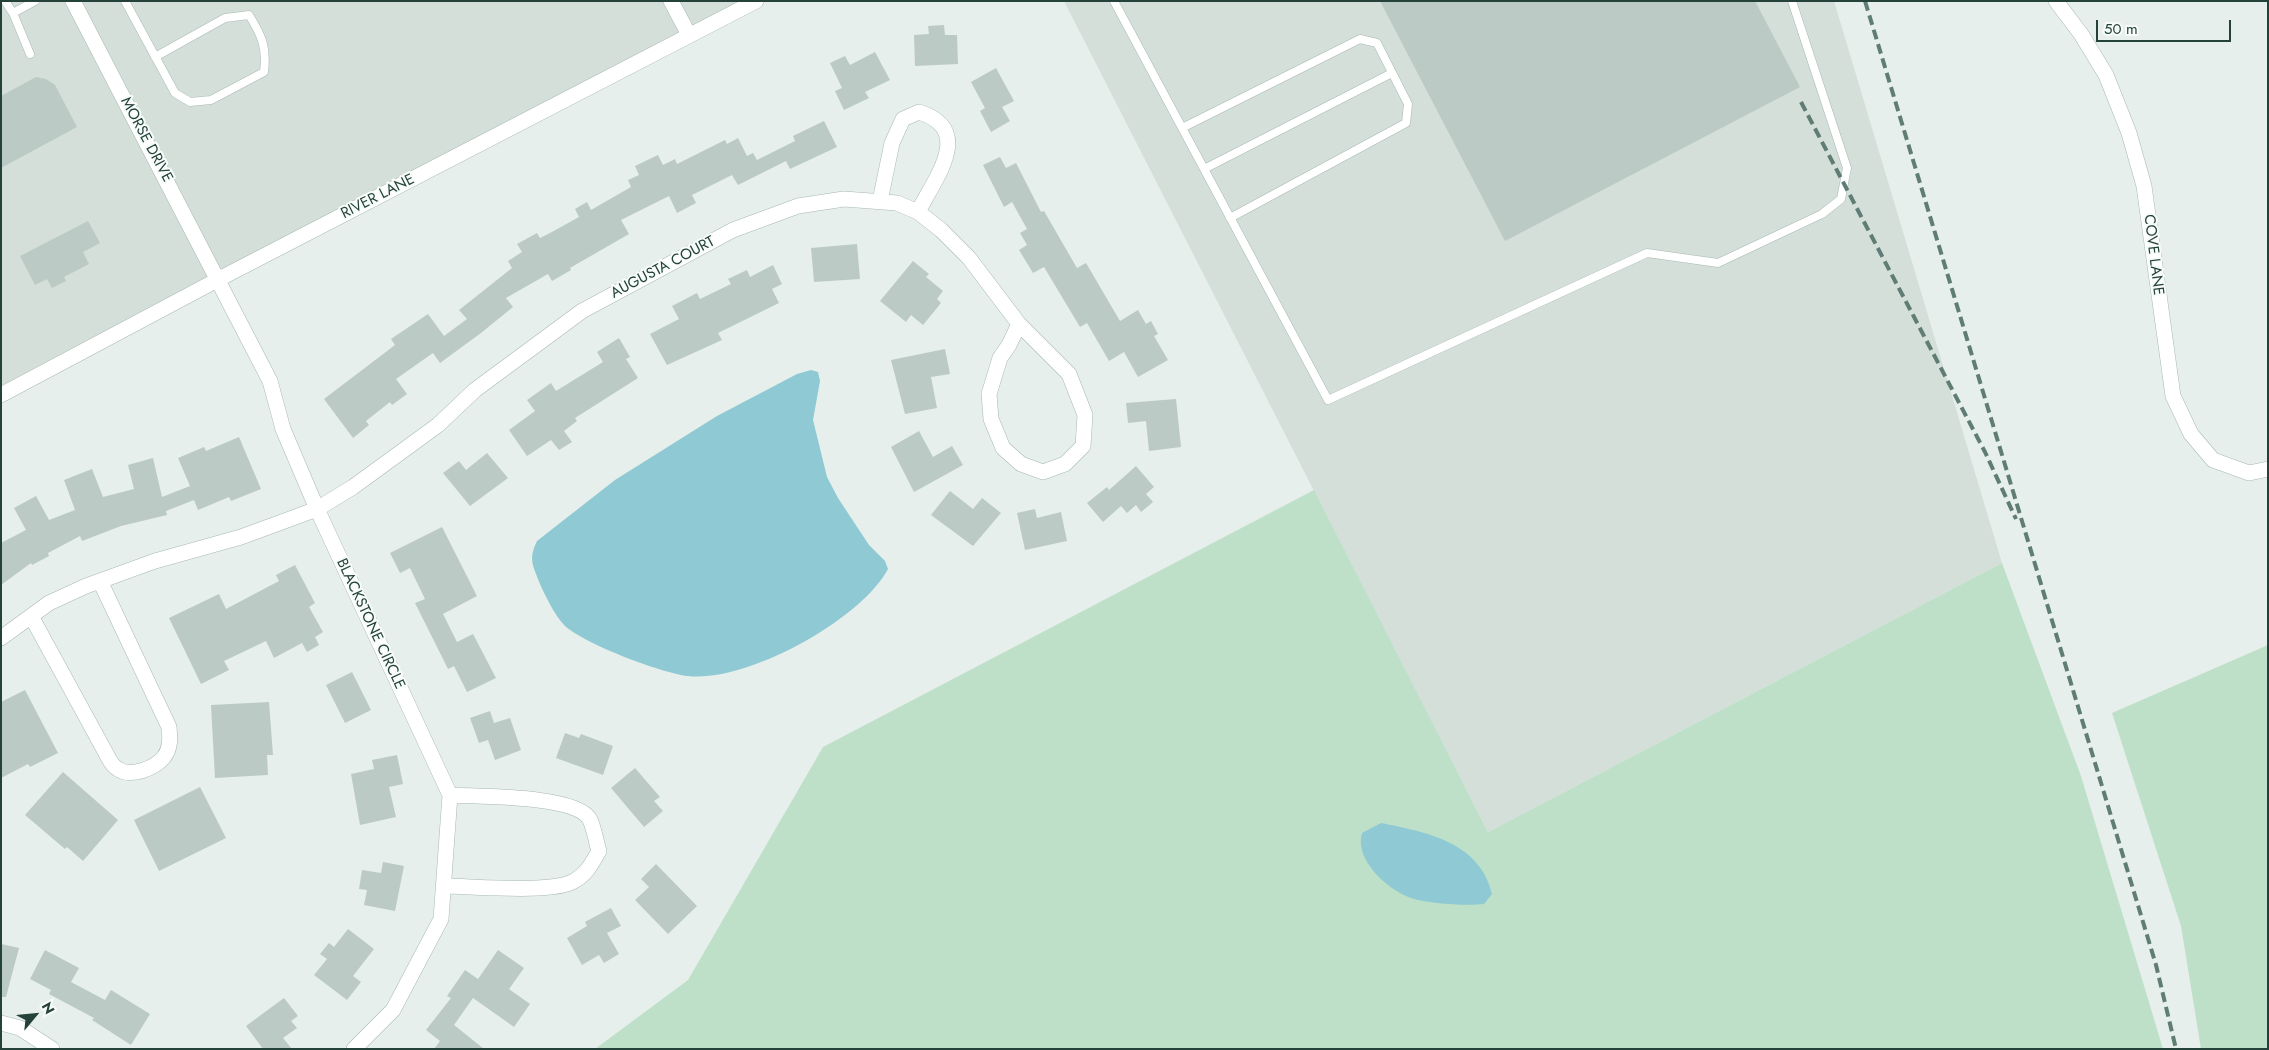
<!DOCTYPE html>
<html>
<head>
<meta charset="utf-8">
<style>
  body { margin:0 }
  #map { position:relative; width:2269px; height:1050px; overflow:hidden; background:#e6efeb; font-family:Jost,sans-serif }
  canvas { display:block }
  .frame { position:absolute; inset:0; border:2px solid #24423a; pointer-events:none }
  .north { position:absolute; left:10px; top:990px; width:50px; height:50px; -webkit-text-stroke:4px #f7fbf9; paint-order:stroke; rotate:62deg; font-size:14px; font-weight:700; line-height:20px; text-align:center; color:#24423a }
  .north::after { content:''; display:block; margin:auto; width:18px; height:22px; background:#24423a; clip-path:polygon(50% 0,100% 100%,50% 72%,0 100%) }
  .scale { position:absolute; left:2096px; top:20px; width:135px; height:22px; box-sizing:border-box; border:2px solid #24423a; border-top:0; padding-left:6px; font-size:15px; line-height:18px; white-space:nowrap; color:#24423a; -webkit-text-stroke:4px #f7fbf9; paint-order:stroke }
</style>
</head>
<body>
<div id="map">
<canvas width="2269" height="1050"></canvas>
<div class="frame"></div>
<div class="north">N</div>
<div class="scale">50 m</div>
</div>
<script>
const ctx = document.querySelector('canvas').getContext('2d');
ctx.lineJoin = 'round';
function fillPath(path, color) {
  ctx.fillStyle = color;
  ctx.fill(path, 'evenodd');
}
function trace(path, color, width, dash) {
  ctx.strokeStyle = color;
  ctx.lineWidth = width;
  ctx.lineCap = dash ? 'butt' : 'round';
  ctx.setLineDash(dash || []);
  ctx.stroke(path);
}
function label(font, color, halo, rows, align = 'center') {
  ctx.font = font + ' Jost,sans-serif';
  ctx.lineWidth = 4;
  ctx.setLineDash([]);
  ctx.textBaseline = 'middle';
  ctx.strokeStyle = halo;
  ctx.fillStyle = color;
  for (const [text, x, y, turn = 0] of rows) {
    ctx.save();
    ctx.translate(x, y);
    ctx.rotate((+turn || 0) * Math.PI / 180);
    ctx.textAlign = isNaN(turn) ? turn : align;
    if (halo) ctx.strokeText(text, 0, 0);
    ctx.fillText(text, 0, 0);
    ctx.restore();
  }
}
fillPath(new Path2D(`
  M1,1H756L1,395Z
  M1064,1H1834L2002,563L1488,832Z`), '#d4dfda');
fillPath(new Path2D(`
  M1314,490L1488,832L2002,563L2081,776L2163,1049H595L688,980L823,747Z
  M2268,645V1049H2201L2181,926L2112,713Z`), '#bfe0c8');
fillPath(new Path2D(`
  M811,370L818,372L820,381L813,420L827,477L838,498L869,545L885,561L888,569C861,620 746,683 688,676C661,673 585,644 565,626C555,616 546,597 540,584C533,565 528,560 537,541L615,480L717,416L797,374Z
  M1381,823C1426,832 1480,842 1492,894L1484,904C1467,906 1428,904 1411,898C1388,890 1354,860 1362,833Z`), '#8ec9d4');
fillPath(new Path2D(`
  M1380,1H1755L1800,87L1505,241Z
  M944,25L945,35H957L958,64L915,66L914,35L929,34L928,26Z
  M875,52L890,80L865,92L869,98L844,110L835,91L842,88L830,63L845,56L850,65Z
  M996,68L1014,101L1002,107L1010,121L991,132L980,111L985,108L971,82Z
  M36,77L46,79L55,85L77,127L1,168V96Z
  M824,121L837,147L790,169L786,161L738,185L732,175L692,195L696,203L677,213L669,196L621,220L629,234L570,268L571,270L552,281L548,274L506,298L513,307L481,333L440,363L433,353L396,379L407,394L392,405L390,402L366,421L369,425L353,438L324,399L395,345L391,339L428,314L444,336L467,319L459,310L512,268L508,261L522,252L517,244L537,233L540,238L550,233L579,217L575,209L587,202L591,210L631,187L628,180L639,175L635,166L658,155L663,165L675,159L677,164L725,140L727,144L738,138L747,156L753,153L757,160L795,141L793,136Z
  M1000,157L1006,168L1016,163L1041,212L1044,211L1077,268L1086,263L1120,321L1138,310L1146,324L1151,321L1158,334L1154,336L1168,360L1138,377L1124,352L1109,361L1087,323L1080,327L1044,267L1033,273L1019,250L1027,245L1020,233L1027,229L1012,202L1004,207L983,165Z
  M88,221L100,243L83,252L89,264L64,277L66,281L52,288L47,279L35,285L20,256Z
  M857,244L860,279L814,282L811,248Z
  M913,261L929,274L926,277L943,291L937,299L941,303L923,325L911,315L906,322L880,301Z
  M773,265L782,284L772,289L779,303L718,333L722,340L667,365L650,334L679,319L672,306L697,293L700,299L731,284L728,279L747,270L750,277Z
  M619,338L630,357L626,359L638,378L575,418L577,421L564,431L572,442L559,450L551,440L527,456L509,430L535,411L527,400L551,383L556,391L603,362L597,352Z
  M945,349L950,374L931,377L937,408L905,414L891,360Z
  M1176,399L1181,447L1149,451L1146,421L1128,423L1126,403Z
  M919,431L933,457L952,446L963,465L914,492L891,447Z
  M239,437L261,489L231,501L229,497L198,510L194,500L166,511L167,515L121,526L82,541L80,536L48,553L49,556L32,565L31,563L1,585V543L26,530L14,508L36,496L49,520L75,510L64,480L92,469L103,497L134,489L128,465L153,458L162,497L190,486L178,458L204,447L206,451Z
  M487,453L508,478L470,506L443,473L459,461L466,470Z
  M1136,466L1154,487L1146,494L1153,502L1141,512L1136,505L1127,513L1121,506L1103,522L1087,503L1107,487L1109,490Z
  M950,491L973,509L982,498L1001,513L973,546L931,515Z
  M1035,509L1037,518L1061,512L1067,541L1025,550L1017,513Z
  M442,527L477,596L443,614L457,642L473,634L496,678L467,692L454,666L448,669L415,603L425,599L410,568L400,573L390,553Z
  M295,565L315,603L309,607L323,632L315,637L319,645L307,652L302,643L274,658L266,641L224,661L229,670L201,684L169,618L219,594L226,609L279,581L276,575Z
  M352,672L371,710L345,723L326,685Z
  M25,690L58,753L30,767L28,764L1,778V702Z
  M269,702L273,755H267L268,775L215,778L211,705Z
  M490,711L494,723L510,718L521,750L495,760L488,740L479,743L470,718Z
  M565,733L579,738L581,734L613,746L603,775L556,758Z
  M397,755L403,784L389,787L396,817L360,825L351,774L374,769L372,760Z
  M635,768L660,797L654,801L663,811L644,827L611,788Z
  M63,772L118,820L83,861L67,847L65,849L25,815Z
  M200,787L226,838L159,871L134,820Z
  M383,862L404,866L395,911L364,905L367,890L359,889L362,870L381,873Z
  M656,864L697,906L668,934L635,900L649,887L641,879Z
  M611,908L621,926L607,933L619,954L604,963L599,955L582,965L567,938L587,926L585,922Z
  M348,929L374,949L353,976L361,982L347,1000L314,975L327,959L320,954L329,943L334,947Z
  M1,944L19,948L6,997H1Z
  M45,950L79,968L71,982L105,1000L111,990L150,1014L131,1045L92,1020L94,1018L49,994L51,990L30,979Z
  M498,950L524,968L509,989L530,1004L514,1027L473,998L454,1025L484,1049H434L440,1041L426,1030L451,998L447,996L465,970L478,979Z
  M284,998L298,1016L291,1021L297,1028L283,1038L292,1049H263L246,1026Z`), '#bbcac4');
const service = new Path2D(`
  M5,1L13,13L35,1
  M125,1L175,93L190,102L211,100L264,72C267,47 262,36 249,15L225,18L155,57
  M1114,1L1328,400L1647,253L1718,263L1822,214L1841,199L1847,168L1792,1
  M13,13L30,54
  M1182,128L1360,39L1377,43L1408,104L1406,123L1230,218
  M1204,169L1392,73`);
const minor = new Path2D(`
  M73,1L270,381L283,429L317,509L450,795L441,919L393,1010L354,1049
  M671,1L689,35
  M2056,1L2081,34L2106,75L2129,133L2144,186L2173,396L2191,434L2213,460L2249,473L2268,469
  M880,201L892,143L903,119L919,112C975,130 935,178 918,212
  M1,395L219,279L756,1
  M31,616L108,757C110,761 114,767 118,769C131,778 155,768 164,757C171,748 170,737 169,727L100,581
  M1,638L49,603L86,586L155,561L241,537L317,509L353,487L438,425L475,390L582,311L733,230L798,206L844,199L897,203L918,212L941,230L969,258L1019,324L1069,374L1085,415L1083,446L1065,464L1043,472L1021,464L1003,448L991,419L989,394L1000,358L1009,345L1019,324
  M443,886C472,886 552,894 574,881C587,874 592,863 599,851C596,842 594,826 589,818C573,795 478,797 450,795
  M1,1023L20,1028L52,1049`);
trace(service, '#a8b8b2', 9);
trace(minor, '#a8b8b2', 16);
trace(service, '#fff', 8);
trace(minor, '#fff', 15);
trace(new Path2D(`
  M1865,1L2156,965L2176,1049
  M1801,102L1985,452L2016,519`), '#5f7d75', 4, [10, 5]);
label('15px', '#24423a', '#f7fbf9', [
  ["MORSE DRIVE",146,140,62],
  ["RIVER LANE",378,197,-27],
  ["COVE LANE",2153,255,83],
  ["AUGUSTA COURT",663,268,-28],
  ["BLACKSTONE CIRCLE",370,624,65]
]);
</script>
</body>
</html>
